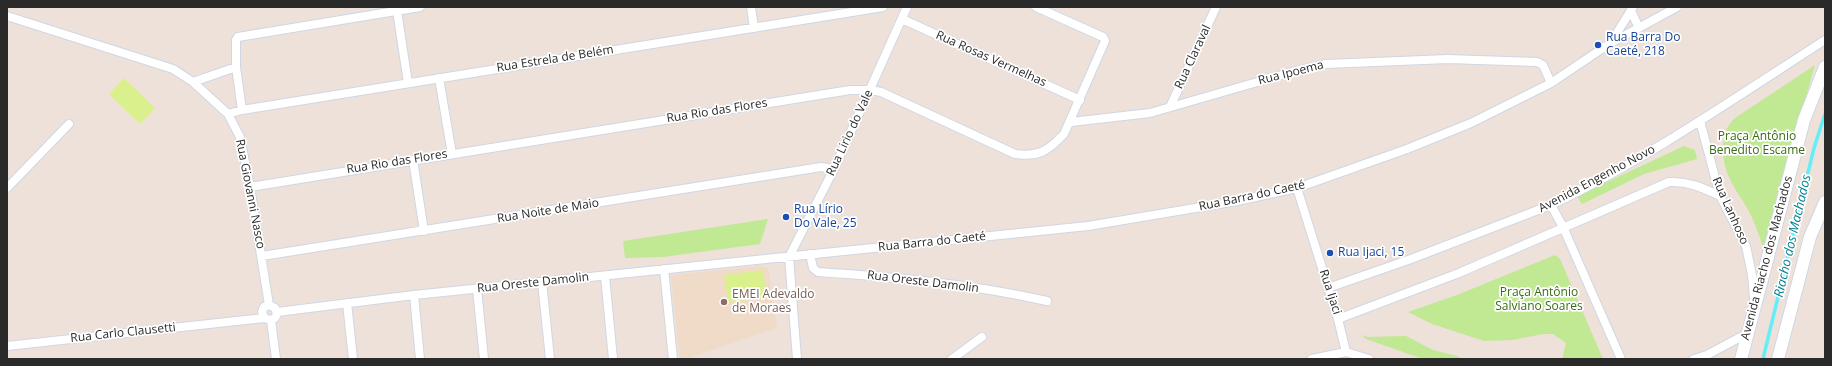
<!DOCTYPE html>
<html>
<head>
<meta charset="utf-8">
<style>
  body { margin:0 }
  #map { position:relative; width:1832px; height:366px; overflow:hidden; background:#ede1da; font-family:"Open Sans",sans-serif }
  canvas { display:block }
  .frame { position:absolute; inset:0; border:8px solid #2a2a2a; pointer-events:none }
</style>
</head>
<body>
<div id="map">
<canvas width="1832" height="366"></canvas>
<div class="frame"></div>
</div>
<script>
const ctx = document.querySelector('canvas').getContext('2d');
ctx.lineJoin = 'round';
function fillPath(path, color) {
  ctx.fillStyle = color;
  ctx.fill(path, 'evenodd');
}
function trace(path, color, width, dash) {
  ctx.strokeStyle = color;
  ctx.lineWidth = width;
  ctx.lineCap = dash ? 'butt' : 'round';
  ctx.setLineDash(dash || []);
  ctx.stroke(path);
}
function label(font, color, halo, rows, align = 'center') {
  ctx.font = font + ' "Open Sans",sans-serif';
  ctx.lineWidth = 3.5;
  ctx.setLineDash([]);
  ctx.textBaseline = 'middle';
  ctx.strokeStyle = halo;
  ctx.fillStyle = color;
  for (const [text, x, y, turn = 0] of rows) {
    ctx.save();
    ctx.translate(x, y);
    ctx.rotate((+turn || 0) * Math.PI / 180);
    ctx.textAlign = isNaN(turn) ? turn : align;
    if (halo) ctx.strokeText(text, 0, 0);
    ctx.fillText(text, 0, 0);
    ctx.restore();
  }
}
fillPath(new Path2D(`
  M759,266L765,267L769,271L777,328L686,359H680L671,276L672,275Z`), '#f0dbc8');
fillPath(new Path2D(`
  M1815,65L1763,248C1759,234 1754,220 1747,208C1742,198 1735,191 1731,181C1721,162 1718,133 1735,118Z
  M1684,146L1695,150L1697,159L1644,174L1582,204L1577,196Z
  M768,219L760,244L663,257L625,258L623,241Z
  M1555,255L1560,259L1603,359H1562L1566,343L1553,334H1543L1512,340L1484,341L1432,324L1408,312L1457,295Z
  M1362,335L1368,337L1406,336L1433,350L1457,356L1462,359H1423L1366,339Z`), '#c1e892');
fillPath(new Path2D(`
  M124,78L155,108L140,124L109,94Z
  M763,270L767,298L728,302L724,275Z`), '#daf08d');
trace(new Path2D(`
  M1763,359L1814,148L1825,114`), '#65eef7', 3.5);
const street = new Path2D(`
  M751,7L754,28
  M397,11L408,83
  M1631,11L1639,28
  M7,16L173,69L193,82L228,114L240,137L250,187L269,305
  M902,19L1080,100
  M1610,44L1633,7
  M439,78L452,154
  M193,82L236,67
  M1170,107L1216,7
  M242,110L236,67V40L238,37L420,7
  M228,114L242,110L883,7
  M1700,121L1720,196L1746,246L1752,275L1754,298
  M1071,122L1150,113L1292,72L1326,64L1448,59L1537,62L1543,65L1551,83
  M413,160L424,231
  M250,187L850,90H870L881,92L1015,154C1039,157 1048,151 1064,134L1105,41L1103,37L1036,7
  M7,188L69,124
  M1297,188L1338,319L1346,352
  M1551,205L1563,227L1621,359
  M810,254L813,268L818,272C894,277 972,284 1047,301
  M262,256L821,167L834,169
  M664,269L673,359
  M605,276L613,359
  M542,282L550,359
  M1328,288L1411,259L1551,205C1647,159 1735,98 1825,40
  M477,289L484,359
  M414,295L420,359
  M347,303L353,359
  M277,312L414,295L1088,226L1237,201L1297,188L1407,149L1471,123L1551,83L1609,44L1677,7
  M1338,319L1459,273L1669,182C1689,181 1703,188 1720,196
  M271,320L276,359
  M7,346L264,318L271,320L275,318L277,314L275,308L269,305L264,307L262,312L264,318
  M797,359L789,257L834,169L907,7
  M952,359L982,337
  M1312,359L1346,352L1369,359
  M1694,359L1707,355L1748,333`);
const secondary = new Path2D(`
  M1741,359L1804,120L1825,67
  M1778,359L1810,237L1825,202`);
trace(street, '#cfd7e4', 10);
trace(secondary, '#cfd7e4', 14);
trace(street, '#fff', 8);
trace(secondary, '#fff', 12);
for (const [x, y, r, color] of [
  [1598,45,4,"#1a4fb4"],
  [786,217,4,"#1a4fb4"],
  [1330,253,4,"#1a4fb4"],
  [724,302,4,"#8d6e63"]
]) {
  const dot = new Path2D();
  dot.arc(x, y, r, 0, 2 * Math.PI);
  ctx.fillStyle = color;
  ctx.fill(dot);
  trace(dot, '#fff', 1.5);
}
label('12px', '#164399', '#fff', [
  ["Rua Barra Do",1606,38],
  ["Caeté, 218",1606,52],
  ["Rua Lírio",794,210],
  ["Do Vale, 25",794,224],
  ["Rua Ijaci, 15",1338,253]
], 'left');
label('12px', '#2a2a2a', '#fff', [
  ["Rua Claraval",1193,57,-65],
  ["Rua Estrela de Belém",555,59,-9],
  ["Rua Rosas Vermelhas",991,59,24],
  ["Rua Ipoema",1291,73,-14],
  ["Rua Rio das Flores",717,111,-9],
  ["Rua Lirio do Vale",850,133,-65],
  ["Rua Rio das Flores",397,162,-9],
  ["Avenida Engenho Novo",1597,179,-28],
  ["Rua Giovanni Nasco",250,194,79],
  ["Rua Barra do Caeté",1252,196,-12],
  ["Rua Noite de Maio",548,211,-9],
  ["Rua Lanhoso",1730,211,66],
  ["Rua Barra do Caeté",932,242,-6],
  ["Avenida Riacho dos Machados",1767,258,-75],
  ["Rua Oreste Damolin",923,282,7],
  ["Rua Oreste Damolin",533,283,-6],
  ["Rua Ijaci",1330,292,72],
  ["Rua Carlo Clausetti",123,333,-6]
]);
label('12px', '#386c14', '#fff', [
  ["Praça Antônio",1757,137],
  ["Benedito Escame",1757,151],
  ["Praça Antônio",1539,293],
  ["Salviano Soares",1539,307]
]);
label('12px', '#785e54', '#fff', [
  ["EMEI Adevaldo",732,295],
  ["de Moraes",732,309]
], 'left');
label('italic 13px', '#048195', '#fff', [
  ["Riacho dos Machados",1793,236,-77]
]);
</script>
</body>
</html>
